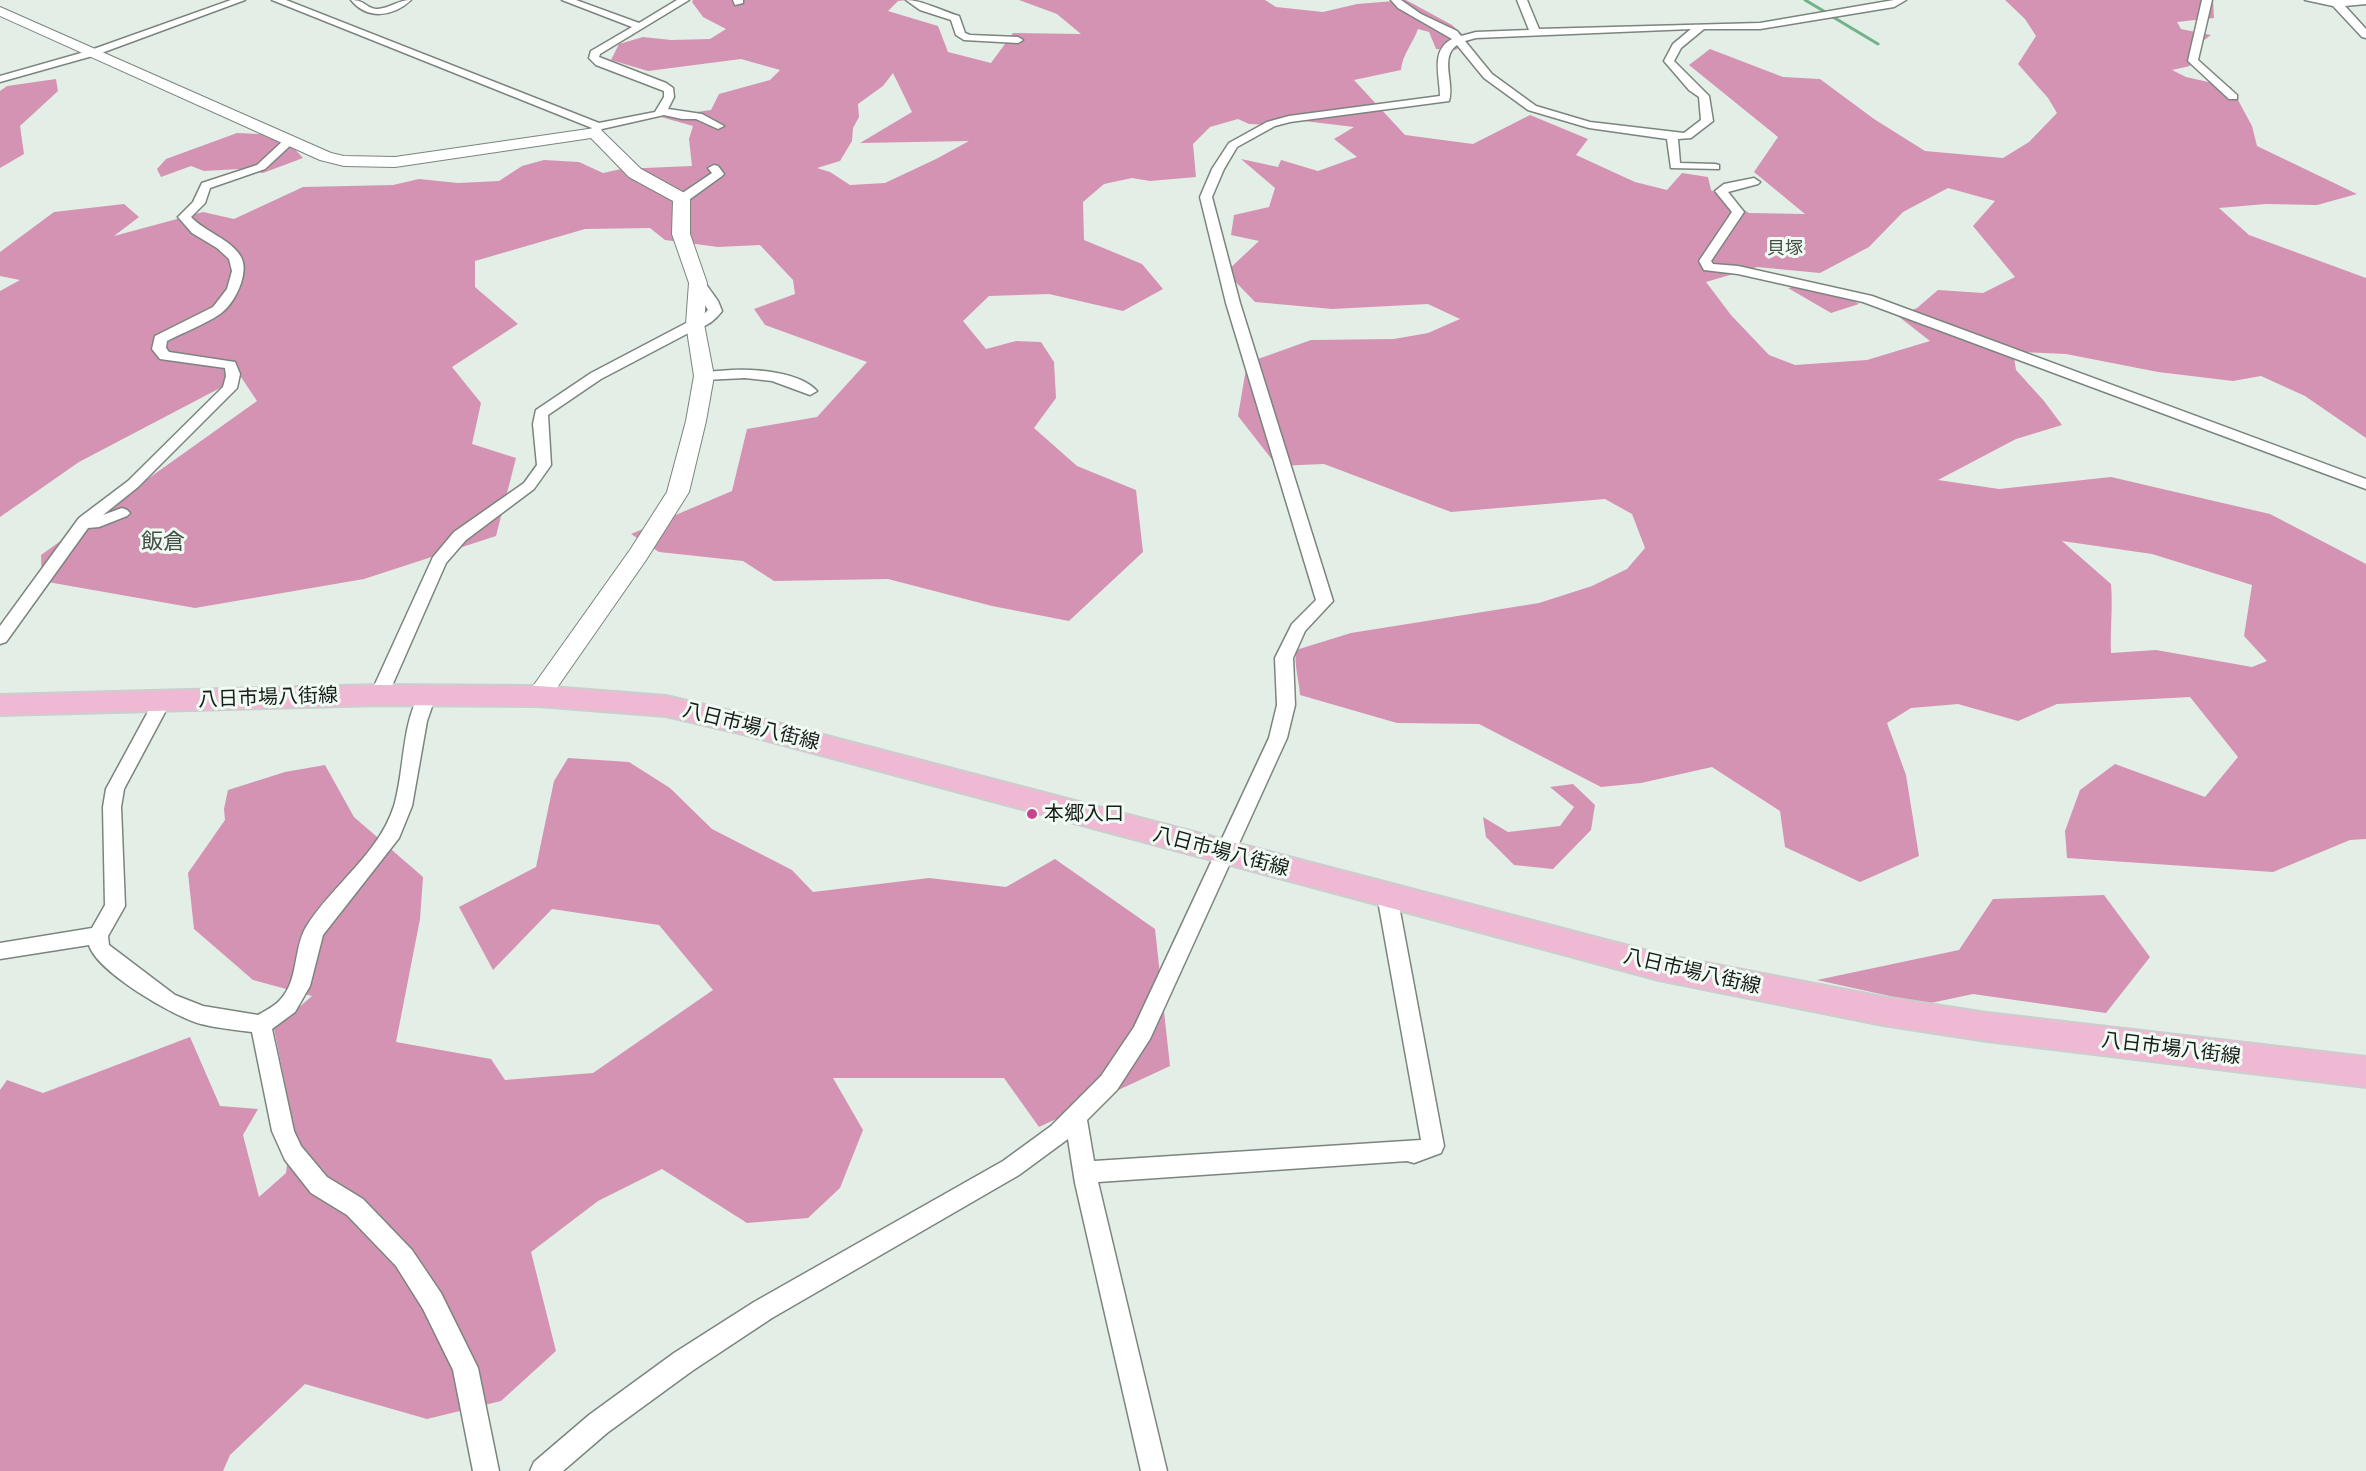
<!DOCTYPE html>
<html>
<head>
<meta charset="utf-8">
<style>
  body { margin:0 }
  canvas { display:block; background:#e2eee6 }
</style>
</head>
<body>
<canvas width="2366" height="1471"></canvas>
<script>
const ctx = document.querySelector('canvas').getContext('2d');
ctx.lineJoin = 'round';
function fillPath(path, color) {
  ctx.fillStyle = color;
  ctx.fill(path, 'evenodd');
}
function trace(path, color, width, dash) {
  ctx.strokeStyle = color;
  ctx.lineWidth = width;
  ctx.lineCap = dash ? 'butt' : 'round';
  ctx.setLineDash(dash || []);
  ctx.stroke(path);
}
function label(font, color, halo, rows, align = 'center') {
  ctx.font = font + ' Karla,"Noto Sans JP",sans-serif';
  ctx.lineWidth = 6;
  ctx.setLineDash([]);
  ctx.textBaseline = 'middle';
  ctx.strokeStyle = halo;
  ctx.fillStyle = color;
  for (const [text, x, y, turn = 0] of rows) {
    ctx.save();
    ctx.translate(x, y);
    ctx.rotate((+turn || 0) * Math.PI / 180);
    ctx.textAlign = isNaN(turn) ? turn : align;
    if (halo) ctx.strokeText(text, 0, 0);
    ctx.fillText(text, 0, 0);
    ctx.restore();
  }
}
fillPath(new Path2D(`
  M693,0H908L898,1L888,11L938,26L948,52L991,63L1013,33L1081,34L1057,14L1019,0H1265L1276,7L1323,12L1357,4L1406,0L1452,25L1470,41L1455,50L1436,49L1429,32L1418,29C1413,43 1402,55 1401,70L1354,80L1405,135L1473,144L1530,115L1588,139L1576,155L1635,182L1667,190L1682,173L1708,177L1711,190L1749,213L1805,214L1754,172L1778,137L1689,65L1710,49L1783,77L1820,79L1874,119L1925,151L2003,158L2029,142L2057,113L2048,98L2018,64L2036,36L2025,19L2005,0H2213L2214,18L2177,22L2181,29L2211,35L2192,49L2190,66L2172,70L2186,77L2231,87L2252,126L2257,146L2357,194L2317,205L2266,204L2219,208L2249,235L2366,278V438L2305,396L2261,376L2233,381L2158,372L2066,354L2021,352L2014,357L2016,370L2044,401L2062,425L2016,439L1938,480L1999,489L2111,477L2270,514L2366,564V839L2350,840L2273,872L2067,858L2065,831L2080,790L2115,764L2205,797L2238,757L2190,697L2057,704L2018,721L1958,704L1911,708L1887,723L1906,775L1919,856L1860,882L1785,847L1780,811L1712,767L1641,783L1601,787L1479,724L1397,723L1300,695C1299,679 1294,666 1296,650L1351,633L1539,603L1592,586L1627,569L1645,548L1632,514L1605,499L1451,512L1324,464L1277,466L1238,416L1247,363L1311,340L1394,339L1428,333L1460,319L1428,304L1332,309L1255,302L1226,272L1259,241L1231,235L1234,215L1269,207L1275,188L1241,159L1278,167L1281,160L1318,171L1357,157L1334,139L1354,127L1296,120L1274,125L1249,124L1238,119L1210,127L1193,144L1196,177L1150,181L1132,178L1104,184L1083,202L1084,240L1142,264L1163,289L1123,311L1049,294L989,296L963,321L986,349L1016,341L1041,342L1054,362L1056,398L1034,428L1077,466L1136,490L1143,552L1069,621L992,606L888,579L774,581L743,561L659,552L631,534L732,491L747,429L817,417L867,362L765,325L754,309L795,294L793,280L760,245L718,247L665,240L650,228L585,229L475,261V287L518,324L452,367L481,403L472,444L516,458L496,536L364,579L195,608L42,581L41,555L257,401L241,377L79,462L0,517V291L20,280L0,276V252L54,212L124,204L139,217L114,236L203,212L234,219L303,187L393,185L419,179L458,183L499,181L522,166L544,160L579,162L603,173L621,169L692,166L689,139L693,126L661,117L711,110L719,94L770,80L780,70L741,59L648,71L611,60L619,44L643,37L671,40L710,39L726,29L703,17L692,2ZM893,73L912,112L860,143L969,141L936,159L885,183L850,185L830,172L817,168L840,161L852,141L853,128L859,117L858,104L883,86ZM1948,188L1995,201L1973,226L2015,277L1983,293L1938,290L1917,308L1898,316L1930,341L1867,360L1795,365L1769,355L1731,315L1706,282L1757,267L1820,273L1869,247L1903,212ZM2062,541L2152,554L2252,585L2244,636L2267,661L2252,667L2156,650L2111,653C2110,630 2113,607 2111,584Z
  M56,79L58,91L20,126L24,154L0,168V91L7,86Z
  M237,133L282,135L303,158L263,173L240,169L204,171L191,166L161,177L157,169L166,159Z
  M1817,283L1832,288L1859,304L1831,313L1788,288Z
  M568,758L629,762L670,788L712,829L792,870L813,892L929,878L1006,887L1055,859L1155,929L1170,1066L1039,1127L1004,1078H833L863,1130L840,1188L808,1218L747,1223L662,1169L598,1201L531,1252L556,1351L501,1401L427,1419L305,1384L230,1455L223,1471H0V1090L7,1080L43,1093L190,1037L220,1106L258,1109L243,1135L259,1197L286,1173L292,1118L274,1029L312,996L253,980L194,929L188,873L225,820L224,809L228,790L285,772L325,765L354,817L423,877L420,919L396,1042L491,1059L505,1080L593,1073L713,990L659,925L552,909L493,970L459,907L536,867L554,781Z
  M1573,784L1595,805L1591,830L1553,869L1514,865L1486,837L1483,817L1508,832L1560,826L1574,807L1550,787Z
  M2104,895L2150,957L2106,1013L1973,994L1926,1004L1817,980L1959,950L1993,899Z`), '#d593b3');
trace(new Path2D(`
  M1805,0L1827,13
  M1833,17L1878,44`), '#71b289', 3);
const street = new Path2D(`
  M231,0H245L96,55L0,82V76L88,51Z
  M272,0H286L599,123L655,112L664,97V91L596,65L589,58L591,51L632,27L562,0H576L639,23L677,0H689L600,54L599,57L666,83L673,88L674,97L668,109L702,114L724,126L718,129L696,119H682L664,115L602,129L599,135H591L589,133L592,128Z
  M351,0C366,0 366,9 378,9C390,8 398,0 411,0C393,17 367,20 351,0Z
  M733,0H743V3L735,5Z
  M906,0C922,0 942,11 959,16L965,33L970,35L1018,37L1023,40L1018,43L964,40L956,35L951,20L920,10Z
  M1391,0H1401L1421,14L1457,31L1461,36L1476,32L1529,30L1517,0H1527L1539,29L1760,23L1894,0H1906L1894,7L1760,29H1704L1681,48L1674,61L1709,96L1713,121L1691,138L1678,139L1680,163L1715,164L1719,165V169L1671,168L1667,139L1589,128L1528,110L1484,78L1457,45C1439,57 1455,84 1449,101L1290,122L1275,126L1237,147L1224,169L1212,197L1240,303L1333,601L1305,631L1293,658L1295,705L1287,738L1150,1039L1117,1090L1087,1120L1094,1161L1421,1140L1377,895L1380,889L1387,887L1394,889L1397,895L1444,1146L1441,1153L1414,1163L1407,1161L1098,1182L1167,1471H1141L1075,1183L1068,1139L1019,1175L772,1318L692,1371L607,1433L563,1471H530L534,1462L589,1415L674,1353L754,1302L1003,1161L1051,1126L1101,1076L1134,1027L1269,738L1277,705L1275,658L1292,624L1316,600L1226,303L1200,197L1212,169L1229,143L1267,122L1289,116L1440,96C1440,76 1430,50 1452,39L1398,8ZM1691,29L1673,44L1664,61L1689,90L1699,97L1701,120L1684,133L1590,122L1536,106L1492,74L1465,41L1476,38Z
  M2202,0H2212L2198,60L2237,95V99H2229L2188,61Z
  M2305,0H2366V4L2345,6L2366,29V38L2362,37L2333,6Z
  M289,138L295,141L293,143L265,169L210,188L205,203L191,217C205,232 231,239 241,257C250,273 234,305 220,314C204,325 184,332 167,341L166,348L169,352L235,362L240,374L237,388L138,487L103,515L122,508L127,510L130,513L127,516L99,527L88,528L6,642L0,644V626L79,518L128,481L223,387L226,376L225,368L160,359L152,349L155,336L213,307L227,289L232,271L229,259L217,248L192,233L178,217L193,202L202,183L257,165L285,139Z
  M714,165L718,166L724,174L722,176L686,202H678V196L712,173L708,168Z
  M1754,178L1760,182L1758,184L1728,192L1744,212L1711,261L1713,264L1738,266L1872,296L2366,479V489L1863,302L1738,274L1704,270L1699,261L1732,212L1715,191L1724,184Z
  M698,279L703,280L718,301L722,311C716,319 708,326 698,328L601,379L548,415L551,465L534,489L466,540L446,563L388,695L385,699L379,701L373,699L370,695L433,557L454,532L524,483L537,465L533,424L536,410L591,373L690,321L698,320L708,310L692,283Z
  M732,370C756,369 800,372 817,391L810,395L772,381L745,378L704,380L697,376L704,372Z
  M427,689L433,691L436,695L427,721L412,806L399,838L323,935L310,986L295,1012L272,1029L294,1131L301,1146L327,1177L363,1199L412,1250L441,1293L478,1368L499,1471H473L453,1370L423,1309L396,1266L347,1215L311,1193L285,1160L272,1131L252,1032C235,1030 217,1028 201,1024C174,1017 96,971 89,945L0,959V943L92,928L105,905L103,807L106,789L156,697L162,695L168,697L171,701L124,789L121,807L125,906L108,936L109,945L175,995L203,1006L258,1015C265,1011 275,1006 280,1000C299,980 293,949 306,927C332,885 379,854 394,806C405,769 401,725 421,691Z`);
const secondary = new Path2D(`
  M0,7L331,153L344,156L395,157L595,128L601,130L641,169L688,195L690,199V234L707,283L704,324L714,376L706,421L689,492L646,560L547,702L538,705L529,702L526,696L630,550L667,492L686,421L694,376L686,324L689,283L672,234L673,201L629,177L591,138L395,167L344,166L320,160L0,16Z`);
const primary = new Path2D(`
  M379,685L538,686L666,696L743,714L1659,954L1883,997L1987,1013L2366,1057V1087L1987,1041L1883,1025L1659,980L743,734L666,716L538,706L379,705L0,715V695Z`);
trace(street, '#7b857e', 3);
trace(secondary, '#7b857e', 2);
trace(primary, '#cccdcd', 4);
fillPath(street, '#fff');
fillPath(secondary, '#fff');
fillPath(primary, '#efb9d4');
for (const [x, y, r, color] of [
  [1032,814,6,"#c6458e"]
]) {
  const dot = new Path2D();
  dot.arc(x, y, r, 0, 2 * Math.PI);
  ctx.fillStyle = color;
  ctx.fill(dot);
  trace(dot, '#f0fcf3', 2);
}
label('18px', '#454f48', '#f0fcf3', [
  ["貝塚",1785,249]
]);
label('20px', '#191d1a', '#f0fcf3', [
  ["八日市場八街線",268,698,-2],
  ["八日市場八街線",751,727,14],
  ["八日市場八街線",1221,852,15],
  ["八日市場八街線",1692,972,13],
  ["八日市場八街線",2171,1049,7]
]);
label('20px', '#191d1a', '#f0fcf3', [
  ["本郷入口",1044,814]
], 'left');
label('22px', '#454f48', '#f0fcf3', [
  ["飯倉",163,543]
]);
</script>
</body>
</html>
